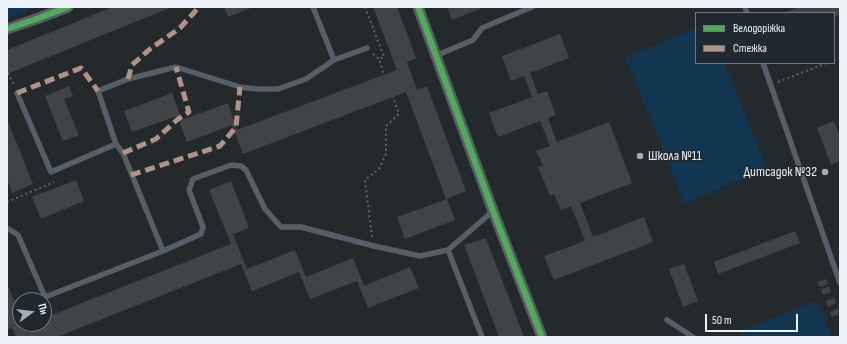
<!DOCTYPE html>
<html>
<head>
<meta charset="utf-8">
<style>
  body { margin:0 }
  #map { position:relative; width:847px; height:344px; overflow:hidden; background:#24292c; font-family:"Sofia Sans Condensed",sans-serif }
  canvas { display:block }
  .frame { position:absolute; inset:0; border:8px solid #ebf1f6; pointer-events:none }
  .legend { position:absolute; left:695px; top:12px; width:140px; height:52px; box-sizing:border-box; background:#212930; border:1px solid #72797f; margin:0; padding:5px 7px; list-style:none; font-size:12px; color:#ebf1f6 }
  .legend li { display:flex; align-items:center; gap:8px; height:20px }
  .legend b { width:20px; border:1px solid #72797f }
  .north { position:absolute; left:12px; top:292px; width:40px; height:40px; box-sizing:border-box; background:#212930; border:1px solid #72797f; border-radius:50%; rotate:75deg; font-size:11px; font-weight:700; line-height:16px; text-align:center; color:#ebf1f6 }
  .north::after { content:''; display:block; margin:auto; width:14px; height:18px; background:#a5abaf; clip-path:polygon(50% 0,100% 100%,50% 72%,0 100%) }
  .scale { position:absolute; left:705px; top:314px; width:93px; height:18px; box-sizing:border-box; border:2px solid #ebf1f6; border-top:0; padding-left:5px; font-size:12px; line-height:14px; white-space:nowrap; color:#ebf1f6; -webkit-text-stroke:3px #212930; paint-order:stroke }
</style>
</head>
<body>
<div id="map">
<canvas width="847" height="344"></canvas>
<div class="frame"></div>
<ul class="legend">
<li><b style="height:5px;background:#51ab58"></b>Велодоріжка</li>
<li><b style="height:5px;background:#af9288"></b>Стежка</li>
</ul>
<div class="north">Пн</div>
<div class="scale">50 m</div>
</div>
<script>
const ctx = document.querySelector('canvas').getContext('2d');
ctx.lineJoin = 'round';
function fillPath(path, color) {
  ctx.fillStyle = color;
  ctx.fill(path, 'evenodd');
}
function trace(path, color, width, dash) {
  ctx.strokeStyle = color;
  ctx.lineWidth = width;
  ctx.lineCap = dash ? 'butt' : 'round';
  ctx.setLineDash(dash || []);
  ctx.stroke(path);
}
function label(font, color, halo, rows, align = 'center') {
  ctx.font = font + ' "Sofia Sans Condensed",sans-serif';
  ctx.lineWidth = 3;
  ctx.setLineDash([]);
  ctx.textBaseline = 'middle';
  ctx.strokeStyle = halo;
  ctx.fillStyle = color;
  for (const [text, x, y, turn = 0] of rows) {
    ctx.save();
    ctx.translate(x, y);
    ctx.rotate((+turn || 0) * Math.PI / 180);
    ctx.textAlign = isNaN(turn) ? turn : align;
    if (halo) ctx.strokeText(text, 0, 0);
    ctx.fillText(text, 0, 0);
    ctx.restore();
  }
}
fillPath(new Path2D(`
  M7,7H36L7,19Z
  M696,28V63H724L767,169L684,203L625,57Z
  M817,300L832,337H741L739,331Z`), '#123650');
fillPath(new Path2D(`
  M113,7H172L7,74V50Z
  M224,7H253L228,17Z
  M373,7H397L416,58L407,62L417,90L427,86L466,191L446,199L406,92L243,154L232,125L187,142L177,116L132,132L124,111L172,93L182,120L228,103L237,130L397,70Z
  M447,7H485L452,20Z
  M799,7H840V15L834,17V13H784Z
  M560,34L569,58L530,73L538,94L547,91L556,115L548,118L557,142L609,122L632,183L580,203L593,237L644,217L653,242L554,280L544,256L585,241L571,206L561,210L554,194L550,196L538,167L543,166L536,151L550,146L540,121L498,137L489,113L532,97L524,76L511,81L502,56Z
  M69,86L73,96L64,99L79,135L63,141L45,96Z
  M7,119L33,184L12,193L7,179Z
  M834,121L840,136V161L831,165L817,128Z
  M76,180L84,201L41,219L32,197Z
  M231,181L249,228L233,234L247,269L295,250L306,277L353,258L364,286L410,267L419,288L368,308L357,281L310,299L299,272L252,291L241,264L57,337H16L12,328L7,330V283L20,316V324H23L24,326L28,324H44V318L231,244L209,190Z
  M447,199L455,220L405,239L397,217Z
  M795,231L800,243L718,274L714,262Z
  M486,238L492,254L524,337H499L464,245Z
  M684,264L698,301L683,307L669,269Z
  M826,279L828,284L820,287L818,282Z
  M829,286L831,292L823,295L821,290Z
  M834,298L836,303L828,307L826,301Z
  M838,308L840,314L832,317L830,312Z`), '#404446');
trace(new Path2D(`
  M365,7L384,57L379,59
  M373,54L379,59L384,75
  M834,60L840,58
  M8,73L14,85
  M778,82L827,63
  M7,202L54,182
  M372,237L365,180L379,169L386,154V126L399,114L393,97`), '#5d646a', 2, [2, 3]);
trace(new Path2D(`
  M745,7L747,13
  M435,56L473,40L482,28L532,7
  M334,60L367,48
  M763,63L840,283
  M17,93L51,172L116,144
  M7,228L18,235L45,297L163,251L201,234L203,227L189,190L193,179L231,165L241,166L246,170L265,209L281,227H301L374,246L420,256L448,250
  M163,251L123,153L116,144L98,91L128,79L176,67L240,87L258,89H278L306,79L334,60L313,7
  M667,320L693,337
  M482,337L448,250L493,211`), '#565f68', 5.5);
trace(new Path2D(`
  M418,7L493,211L542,337
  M7,29L39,18L68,7`), '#565f68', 11);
trace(new Path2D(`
  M128,79L132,65L150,49L180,28L199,7
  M17,93L81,68L98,91
  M123,153L156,139L178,119L189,112L176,67
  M131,175L220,146L236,127L240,87`), '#af9288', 5, [10, 5]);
trace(new Path2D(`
  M418,7L493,211L542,337
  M7,29L39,18L68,7`), '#51ab58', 6);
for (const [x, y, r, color] of [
  [640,156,4,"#a5abaf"],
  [825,172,4,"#a5abaf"]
]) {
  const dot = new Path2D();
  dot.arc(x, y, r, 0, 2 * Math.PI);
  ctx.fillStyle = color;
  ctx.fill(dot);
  trace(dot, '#212930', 1.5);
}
label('14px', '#ebf1f6', '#212930', [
  ["Школа №11",648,156],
  ["Дитсадок №32",817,172,"right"]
], 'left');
</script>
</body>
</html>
